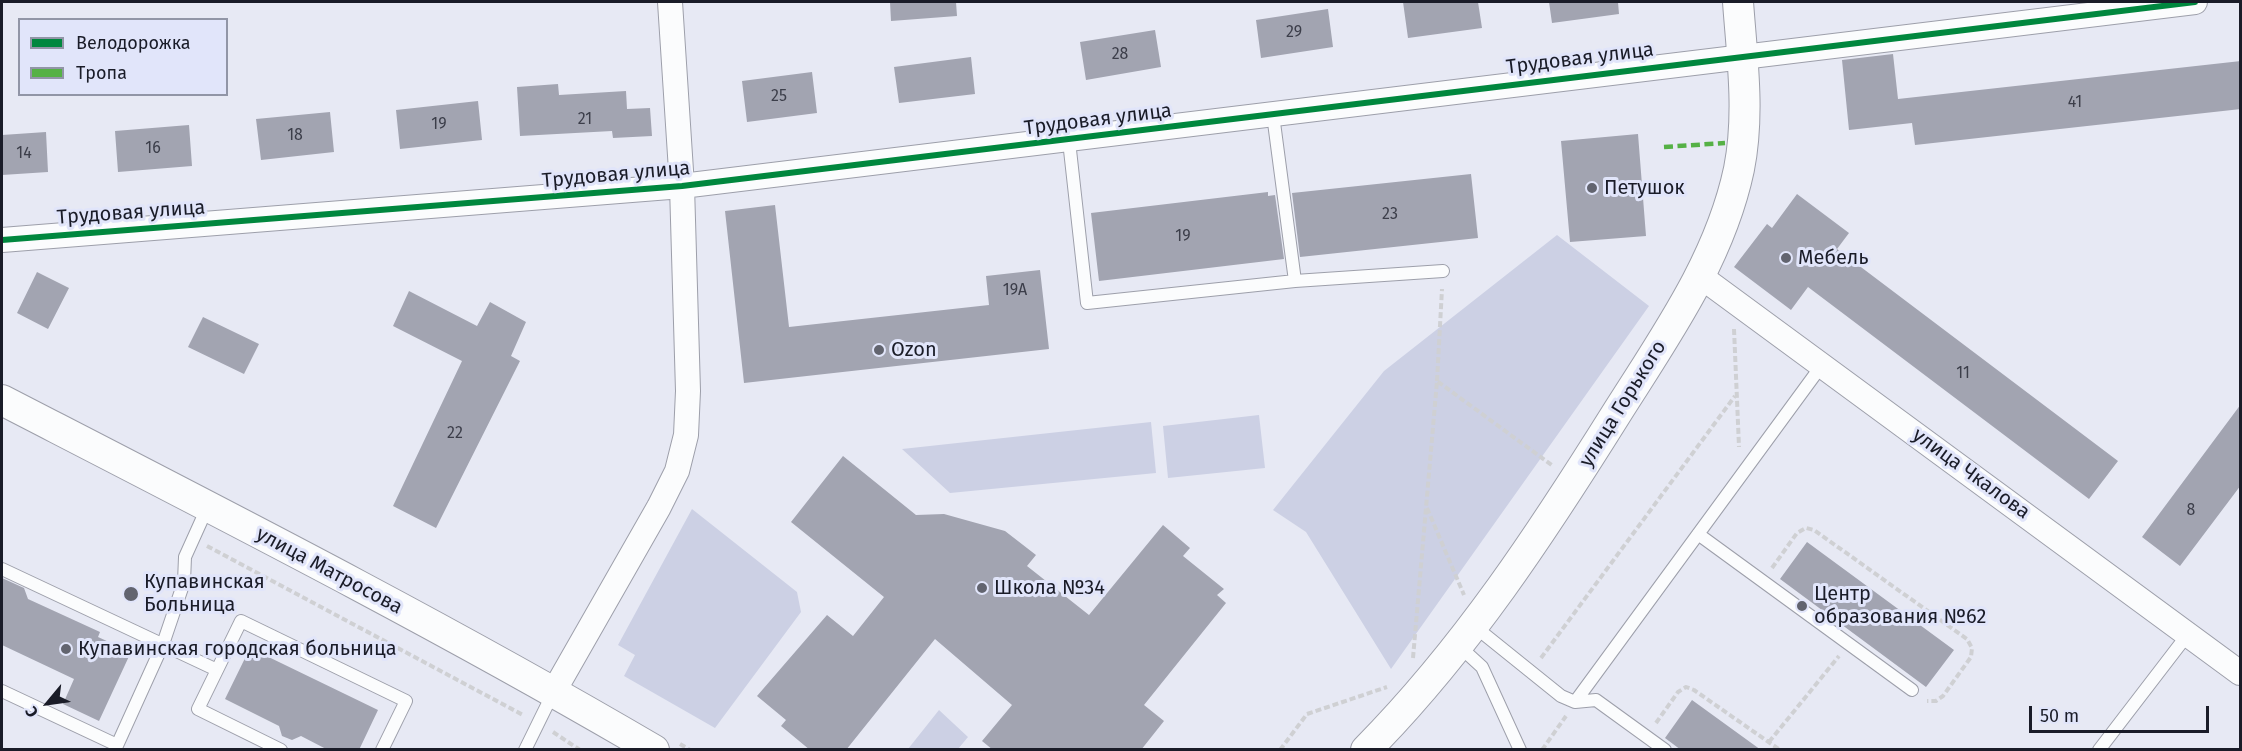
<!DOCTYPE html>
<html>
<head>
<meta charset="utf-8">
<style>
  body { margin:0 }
  #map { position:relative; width:2242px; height:751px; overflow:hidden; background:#e7e9f4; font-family:"Fira Sans",sans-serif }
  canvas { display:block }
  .frame { position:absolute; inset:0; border:3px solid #1a1c28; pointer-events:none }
  .legend { position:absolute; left:18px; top:18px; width:210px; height:78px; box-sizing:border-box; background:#e1e5fa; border:2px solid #9195a6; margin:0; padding:8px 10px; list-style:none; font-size:18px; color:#1a1c28 }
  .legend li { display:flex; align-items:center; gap:12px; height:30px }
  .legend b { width:30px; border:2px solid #9195a6 }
  .north { position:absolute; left:18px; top:673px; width:60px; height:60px; -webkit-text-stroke:4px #e1e5fa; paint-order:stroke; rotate:241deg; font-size:16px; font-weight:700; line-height:24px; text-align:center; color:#1a1c28 }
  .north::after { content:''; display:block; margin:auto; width:21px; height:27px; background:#1a1c28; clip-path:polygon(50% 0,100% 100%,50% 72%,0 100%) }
  .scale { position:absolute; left:2029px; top:706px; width:180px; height:27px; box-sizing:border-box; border:3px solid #1a1c28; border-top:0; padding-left:8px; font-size:18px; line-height:21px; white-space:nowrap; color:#1a1c28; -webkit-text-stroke:4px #e1e5fa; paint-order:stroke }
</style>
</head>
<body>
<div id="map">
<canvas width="2242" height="751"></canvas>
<div class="frame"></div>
<ul class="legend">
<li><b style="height:8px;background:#00873e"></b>Велодорожка</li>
<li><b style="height:8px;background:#55b145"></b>Тропа</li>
</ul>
<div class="north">С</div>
<div class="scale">50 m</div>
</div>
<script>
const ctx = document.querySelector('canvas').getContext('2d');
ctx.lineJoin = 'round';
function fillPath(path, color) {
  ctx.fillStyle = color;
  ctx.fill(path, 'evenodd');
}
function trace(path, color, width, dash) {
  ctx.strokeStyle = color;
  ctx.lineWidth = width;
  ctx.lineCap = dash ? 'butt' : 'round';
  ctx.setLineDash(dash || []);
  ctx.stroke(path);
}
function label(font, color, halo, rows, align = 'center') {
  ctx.font = font + ' "Fira Sans",sans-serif';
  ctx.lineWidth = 6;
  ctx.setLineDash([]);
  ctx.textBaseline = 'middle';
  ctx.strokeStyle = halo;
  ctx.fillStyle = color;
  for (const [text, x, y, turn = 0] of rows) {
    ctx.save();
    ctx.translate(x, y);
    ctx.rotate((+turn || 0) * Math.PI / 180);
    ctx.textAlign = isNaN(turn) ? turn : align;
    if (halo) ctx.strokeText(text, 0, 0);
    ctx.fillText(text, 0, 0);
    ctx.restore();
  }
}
fillPath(new Path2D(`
  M1557,235L1649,306L1391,669L1306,532L1273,510L1384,371Z
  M1259,415L1265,468L1168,478L1163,426Z
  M1151,422L1156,473L950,493L902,449Z
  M692,509L797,592L801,612L715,728L624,676L635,655L618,645Z
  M939,710L968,737L958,749H908Z`), '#ccd0e4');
fillPath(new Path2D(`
  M890,2H956L957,16L891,21Z
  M1403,2H1478L1482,28L1408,38Z
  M1549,2H1618L1619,14L1552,23Z
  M1328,9L1333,47L1261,58L1256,20Z
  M1155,30L1161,67L1086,80L1080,42Z
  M1893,54L1898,99L2241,61V109L1915,145L1912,123L1849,130L1842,60Z
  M971,57L975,94L899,103L894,67Z
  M812,72L817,113L747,122L742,81Z
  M558,84L559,95L626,91L627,109L650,108L652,136L613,138L612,131L520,136L517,87Z
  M478,101L482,140L400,149L396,110Z
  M330,112L334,152L261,160L256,119Z
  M189,125L192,166L118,172L115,131Z
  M46,132L48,172L2,175V135Z
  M1638,134L1646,236L1570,242L1561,141Z
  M1471,174L1478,238L1300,257L1292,193Z
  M1268,192V196L1275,195L1284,259L1099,281L1091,213Z
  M1797,194L1849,233L1837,249L2118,461L2089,499L1808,287L1791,310L1734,267L1767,224L1772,228Z
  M775,205L789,327L989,305L986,276L1040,270L1049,349L744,383L725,211Z
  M37,272L69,288L48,329L17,313Z
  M409,291L477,326L490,302L526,322L511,356L520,361L436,528L393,506L462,361L393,326Z
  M203,317L259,344L244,374L188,347Z
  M2241,404V485L2180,566L2142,537Z
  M843,456L916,515L944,514L1005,531L1036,555L1027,566L1089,615L1163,525L1190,548L1183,556L1224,589L1217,595L1226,603L1144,705L1164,721L1141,750H993L982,741L1012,705L935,639L846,750H810L781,726L786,720L757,696L827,615L853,636L884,597L791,522Z
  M1807,542L1954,650L1926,687L1780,579Z
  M2,578L24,588L28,599L100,632L98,637L131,652L99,721L63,704L74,679L2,645Z
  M250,648L378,710L359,750H328L301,736L292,740L282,736L279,726L225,699Z
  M1692,700L1761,750H1681L1665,738Z`), '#a2a4b1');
const service = new Path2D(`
  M1069,141L1087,303L1295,281L1273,115
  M1295,281L1443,271
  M1698,534L1912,690
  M2,569L217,670
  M1474,626L1561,696L1575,702L1596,700L1665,750
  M1459,646L1482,667L1520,750
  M2,691L117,745
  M1575,702L1822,365
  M115,750L163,644L184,582L185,557L208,506
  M281,750L198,709L241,621L406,701L382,750
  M525,750L554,691
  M2099,750L2188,634`);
const minor = new Path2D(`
  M2,240L682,186L2195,2
  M1700,276L2240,673
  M554,691L659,507L677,471L686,435L688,391L682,186L670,2`);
const tertiary = new Path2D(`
  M2,400C221,513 441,625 654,750
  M1366,750C1466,649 1543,531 1618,411C1666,335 1720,259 1739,169C1750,114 1742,57 1738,2`);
trace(service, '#9d9faa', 14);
trace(minor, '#9d9faa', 26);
trace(tertiary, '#9d9faa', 32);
trace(new Path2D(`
  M1734,329L1739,447
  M1437,381L1442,289
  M1427,508L1464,595
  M207,546L523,715
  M1772,568L1797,533L1806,528L1814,530L1967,639L1972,648L1971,657L1943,696L1936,701H1927
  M1413,658L1437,381L1553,466
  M1541,658L1735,396
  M1656,723L1678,692L1686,687L1694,690L1780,750
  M553,732L580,750
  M1769,742L1839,656
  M680,744L690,750
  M1280,750L1307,714L1387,687
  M1542,750L1566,716`), '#cfd0d3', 4, [6, 3]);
trace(service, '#fbfcfd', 12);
trace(minor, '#fbfcfd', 24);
trace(tertiary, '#fbfcfd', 30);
trace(new Path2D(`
  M1664,147L1725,143`), '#55b145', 4.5, [9, 4.5]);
trace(new Path2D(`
  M2,240L682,186L2195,2`), '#00873e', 6);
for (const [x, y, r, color] of [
  [1592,188,6,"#62646f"],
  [1786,258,6,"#62646f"],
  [879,350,6,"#62646f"],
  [982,588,6,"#62646f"],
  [131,594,8,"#62646f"],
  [1802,606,6,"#62646f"],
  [66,649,6,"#62646f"]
]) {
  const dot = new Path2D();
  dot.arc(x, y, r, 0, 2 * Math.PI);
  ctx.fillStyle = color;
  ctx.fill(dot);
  trace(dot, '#e1e5fa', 2);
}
label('16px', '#3c3e4a', null, [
  ["29",1294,33],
  ["28",1120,55],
  ["25",779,97],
  ["41",2075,103],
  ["21",585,120],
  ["19",439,125],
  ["18",295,136],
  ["16",153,149],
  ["14",24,154],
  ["23",1390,215],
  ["19",1183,237],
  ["19А",1015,291],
  ["11",1963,374],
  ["22",455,434],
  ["8",2191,511]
]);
label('20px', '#1a1c28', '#e1e5fa', [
  ["Трудовая улица",1580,59,-7],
  ["Трудовая улица",1098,120,-7],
  ["Трудовая улица",616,175,-5],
  ["Трудовая улица",131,213,-4],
  ["улица Горького",1623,404,-58],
  ["улица Чкалова",1971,474,36],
  ["улица Матросова",329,571,28]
]);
label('20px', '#1a1c28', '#e1e5fa', [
  ["Петушок",1604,188],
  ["Мебель",1798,258],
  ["Ozon",891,350],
  ["Купавинская",144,582],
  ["Больница",144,605],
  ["Школа №34",994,588],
  ["Центр",1814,594],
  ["образования №62",1814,617],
  ["Купавинская городская больница",78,649]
], 'left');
</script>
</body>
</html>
